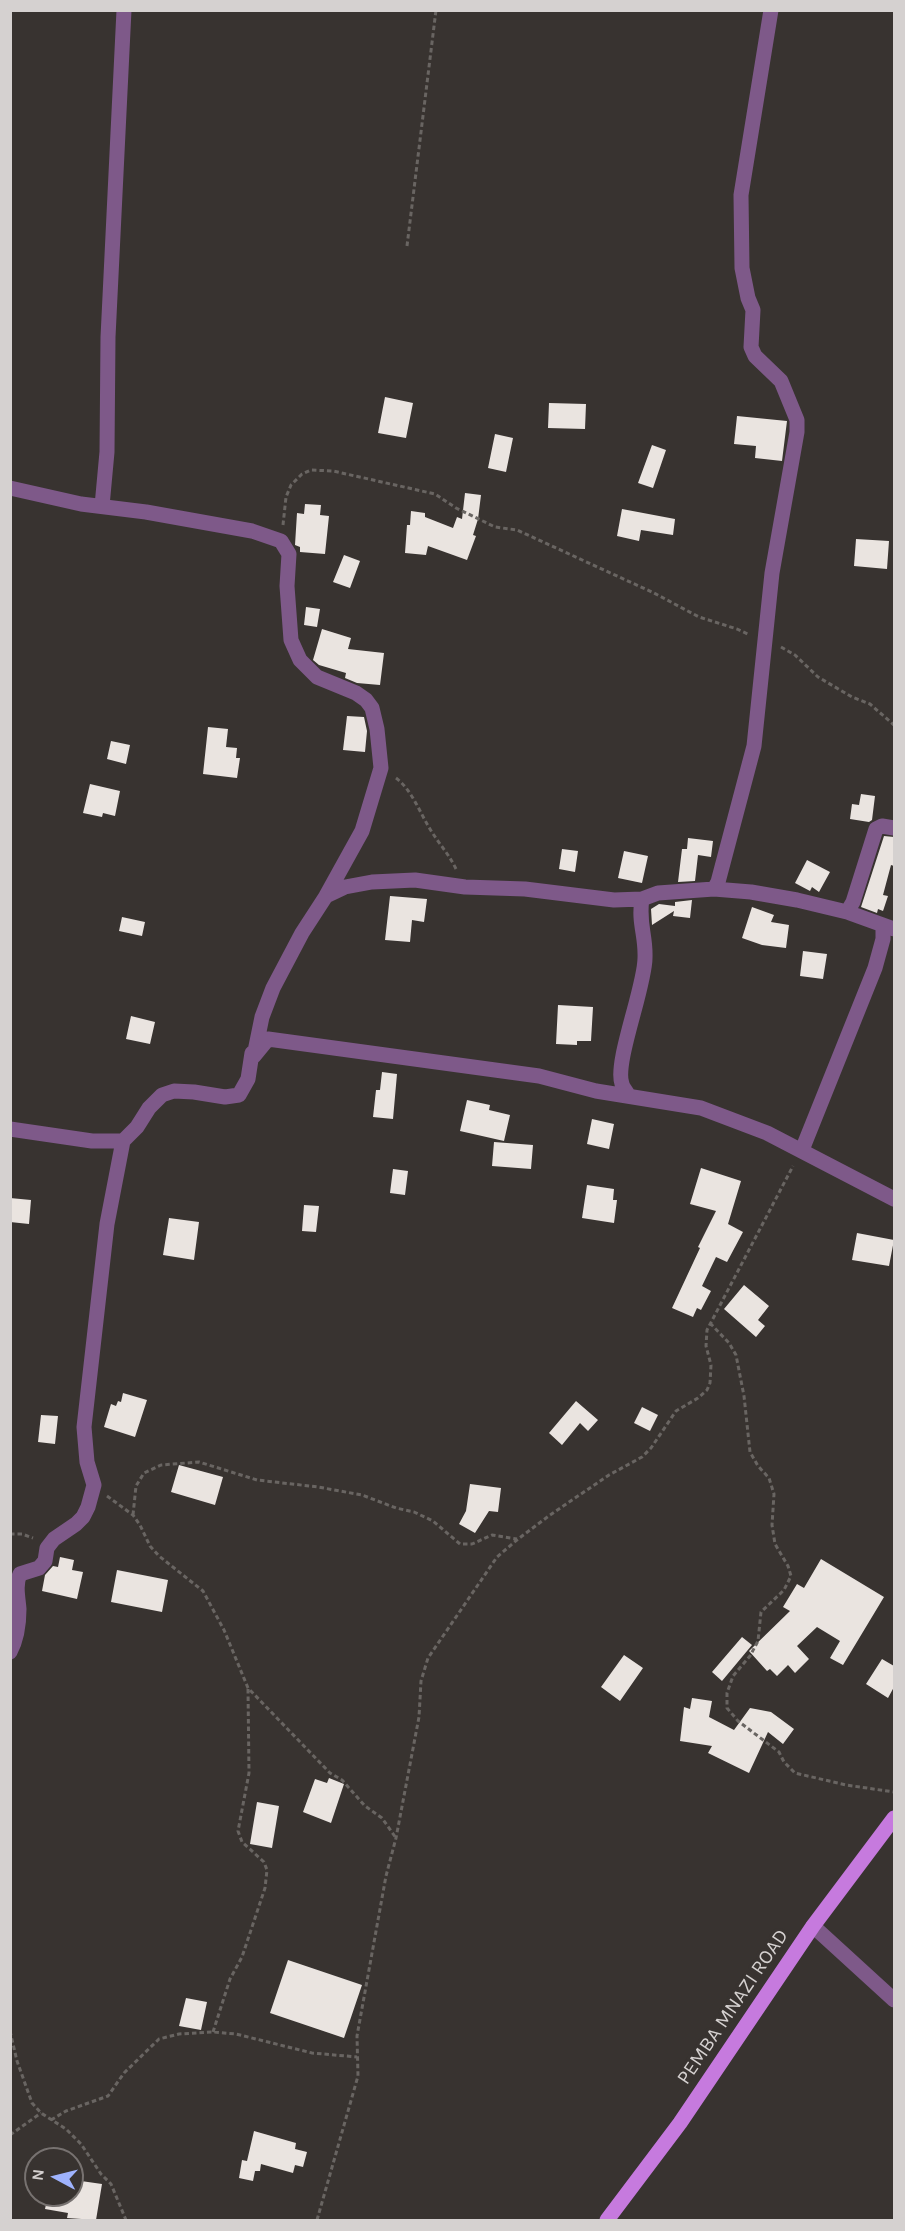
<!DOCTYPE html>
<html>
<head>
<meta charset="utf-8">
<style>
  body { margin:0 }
  #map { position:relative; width:905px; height:2231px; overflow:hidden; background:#383330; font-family:Karla,sans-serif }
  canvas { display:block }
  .frame { position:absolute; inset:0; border:12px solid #d5d1d0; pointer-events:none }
  .north { position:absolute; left:24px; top:2147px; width:60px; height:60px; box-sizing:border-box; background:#383330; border:2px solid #777270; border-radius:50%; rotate:277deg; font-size:16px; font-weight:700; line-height:24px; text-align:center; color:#d5d1d0 }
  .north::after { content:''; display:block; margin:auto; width:21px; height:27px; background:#9fb3fd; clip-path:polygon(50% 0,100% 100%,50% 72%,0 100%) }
</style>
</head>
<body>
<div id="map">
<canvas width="905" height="2231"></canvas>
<div class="frame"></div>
<div class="north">N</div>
</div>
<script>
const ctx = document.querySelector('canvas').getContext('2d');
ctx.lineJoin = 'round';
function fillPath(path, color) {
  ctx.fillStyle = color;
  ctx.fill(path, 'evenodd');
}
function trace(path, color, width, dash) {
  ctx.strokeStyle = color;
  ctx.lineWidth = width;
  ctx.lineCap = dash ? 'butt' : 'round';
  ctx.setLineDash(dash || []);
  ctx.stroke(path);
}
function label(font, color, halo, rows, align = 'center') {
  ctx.font = font + ' Karla,sans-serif';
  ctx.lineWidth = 6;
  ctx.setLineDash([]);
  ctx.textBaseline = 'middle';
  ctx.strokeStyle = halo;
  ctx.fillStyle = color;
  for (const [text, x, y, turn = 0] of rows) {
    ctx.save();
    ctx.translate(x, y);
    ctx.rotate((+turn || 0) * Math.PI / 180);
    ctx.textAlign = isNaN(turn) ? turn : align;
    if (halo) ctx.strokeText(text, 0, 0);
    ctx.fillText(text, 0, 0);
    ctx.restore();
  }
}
fillPath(new Path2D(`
  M385,397L413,403L406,438L378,433Z
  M549,403L586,404L585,429L548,428Z
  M737,416L787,421L782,461L755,458L756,446L734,444Z
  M495,434L513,438L506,472L488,468Z
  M652,445L666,450L653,488L638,483Z
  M465,493L481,495L478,519L473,535L476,536L467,560L428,546L426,555L405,553L407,525H410L411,511L425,513V517L453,528L457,517L462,519Z
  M305,504L321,505L320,515L329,516L325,554L300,552V547L295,545L297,513L304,514Z
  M622,509L675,519L673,535L641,530L639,541L617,536Z
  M856,539L889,541L887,569L854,566Z
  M344,555L360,561L350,588L333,582Z
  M306,607L320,609L317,627L304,625Z
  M322,629L351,638L348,649L384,653L380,685L357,683L345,678L346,673L319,665L313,660Z
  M347,716L364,717L367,731L365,752L343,750Z
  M208,727L228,729L226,747L237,748L236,758H240L237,778L203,774Z
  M111,741L130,745L126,764L107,759Z
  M90,784L120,791L115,816L103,813L102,817L83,813Z
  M861,794L875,796L872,820L869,822L850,819L852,804L859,805Z
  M884,836L894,837V866L891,865L883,895L888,896L883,911L878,909L877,913L861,907Z
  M688,838L713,841L711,857L698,855L695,881L678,882L682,849H687Z
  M562,849L578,851L575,872L559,869Z
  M624,851L648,856L642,883L618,878Z
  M807,860L830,872L819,892L812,887L810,891L795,883Z
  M390,896L427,899L424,922L412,920L410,942L385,940Z
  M692,900L690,918L673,916L674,911L652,925L651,909L659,904L675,906V902Z
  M752,907L774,915L771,922L789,925L786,948L762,945L742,938Z
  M122,917L145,922L142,936L119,931Z
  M803,951L827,954L823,979L800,976Z
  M558,1005L593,1007L591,1041H577V1045L556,1044Z
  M131,1016L155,1022L150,1044L126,1039Z
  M382,1072L397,1074L393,1119L373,1117L376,1090H380Z
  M467,1100L490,1105L489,1110L510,1115L504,1141L460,1131Z
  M592,1119L614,1124L609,1149L587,1144Z
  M494,1142L533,1145L531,1169L492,1166Z
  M701,1168L741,1181L728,1224L743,1232L727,1262L716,1257L702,1286L711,1291L701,1310L697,1308L693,1317L672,1308L700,1248L698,1247L716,1211L690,1204Z
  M393,1169L408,1171L405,1195L390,1193Z
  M587,1185L614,1189L613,1200H617L614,1223L582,1218Z
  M10,1198L31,1200L29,1224L10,1222Z
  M304,1205L319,1206L316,1232L302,1231Z
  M169,1218L199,1222L194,1260L163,1255Z
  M857,1233L894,1240L889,1266L852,1260Z
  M744,1285L769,1306L758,1320L765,1326L756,1337L724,1309Z
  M123,1393L147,1400L135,1437L104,1427L111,1404L116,1406L118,1401L121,1402Z
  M576,1401L598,1420L588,1431L580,1423L562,1445L549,1433Z
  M642,1407L658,1415L650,1431L634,1423Z
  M41,1415L58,1416L55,1444L38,1442Z
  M179,1465L223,1477L215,1505L171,1492Z
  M470,1484L501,1488L498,1512L489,1511L475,1533L459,1524L466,1511Z
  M60,1557L74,1560L72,1570L83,1572L77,1599L42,1591L45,1575L53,1566L58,1567Z
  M821,1559L884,1597L843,1665L830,1658L840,1641L817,1627L797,1646L809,1659L795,1673L788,1665L777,1676L770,1669L767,1671L749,1651L790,1611L783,1607L797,1584L804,1588Z
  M117,1570L168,1580L162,1612L111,1602Z
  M742,1637L752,1645L722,1681L712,1672Z
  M624,1655L643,1668L620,1701L601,1687Z
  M882,1659L894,1666V1687L888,1698L866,1684Z
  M692,1698L712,1701L709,1717L734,1730L750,1708L771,1712L794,1729L783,1744L768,1732L749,1773L708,1753L712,1746L680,1741L684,1707L690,1709Z
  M329,1778L344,1784L331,1823L303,1812L315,1779L327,1783Z
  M257,1802L279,1806L272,1848L250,1844Z
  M288,1960L362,1985L344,2038L270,2013Z
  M186,1998L207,2002L201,2030L179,2026Z
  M254,2131L296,2143L295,2149L307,2152L303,2167L295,2165L293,2173L261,2164L260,2171H255L253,2181L239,2178L242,2160L247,2161Z
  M74,2180L102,2184L96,2220L67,2218L68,2213L45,2209L48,2195H72Z`), '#eae4e0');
trace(new Path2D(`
  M407,246L436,10
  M283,525L286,497L291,485L302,474L311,470L333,471L435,494L456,508L495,527L517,530L654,593L699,617L737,629L750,635
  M781,647L795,655L818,677L852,697L870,704L894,725
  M396,778C412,790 420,813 430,829C439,844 449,854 456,869
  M710,1323L729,1343L736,1355L744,1396L750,1452L758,1466L769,1478L774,1494L772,1525L775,1544L788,1566L791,1576L784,1590L761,1612L758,1641L750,1656L733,1676L727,1693V1708L738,1721L779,1752L784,1762L795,1773L846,1785L894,1792
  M107,1496L133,1515L140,1525L150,1546L159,1556L203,1591L224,1630L248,1688L330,1773L342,1780L365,1806L382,1818L396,1838
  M133,1515L136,1486L144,1473L161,1465L199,1462L257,1480L318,1487L362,1495L396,1508L414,1512L433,1521L460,1544H472L492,1535L517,1539
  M10,1534H22L33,1538
  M10,2031L17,2061L32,2103L41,2113L66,2129L81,2144L101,2174L111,2184L126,2220
  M213,2032L230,1979L242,1957L265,1888L267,1870L264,1862L242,1842L238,1831L249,1773L248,1689
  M51,2120L66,2111L108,2096L124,2073L159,2039L179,2034L213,2032L236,2034L312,2053L357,2057
  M10,2135L41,2113
  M317,2220L358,2076L357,2036L386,1876L396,1838L419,1717L421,1681L428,1658L497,1557L518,1539L550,1515L609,1475L642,1457L651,1448L676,1411L698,1398L707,1390L710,1383L711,1365L706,1346L707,1330L793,1166`), '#696562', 3, [4.5, 3]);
trace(new Path2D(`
  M10,488L81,504L146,512L252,531L281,541L289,554L287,586L291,640L300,660L317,677L356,693L366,700L372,708L377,729L381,768L362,831L326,896
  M102,506L107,452L108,337L124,10
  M714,889L718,882L754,746L772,573L797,432V420L781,381L755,356L751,347L753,310L748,298L742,268L741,195L771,10
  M847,912L853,902L876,829L882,826L894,828
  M254,1056L262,1017L273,988L302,933L326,896L345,887L372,882L415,880L465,887L525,889L614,900L642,899L658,893L714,889L751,892L797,900L847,912L894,929
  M629,1096C627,1092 623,1088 622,1084C614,1063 645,987 645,958C646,935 638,923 642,899
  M10,1129L92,1141H123L137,1127L149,1108L162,1095L174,1091L194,1092L225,1097L239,1095L248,1079L252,1053L254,1056L268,1039L539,1076L596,1091L701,1108L767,1133L894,1199
  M802,1150L875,968L883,939V926
  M10,1652C17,1639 19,1623 19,1609C18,1597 15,1585 20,1574L39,1568L45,1561L47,1548L54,1539L76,1524L83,1517L88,1507L94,1485L87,1462L84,1427L107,1224L123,1141
  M813,1926L894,2000`), '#7e5989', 15);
trace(new Path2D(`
  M607,2220L680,2123L813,1926L894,1818`), '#c67ade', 15);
label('20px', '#d5d1d0', '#383330', [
  ["PEMBA MNAZI ROAD",733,2007,-56]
]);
</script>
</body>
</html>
